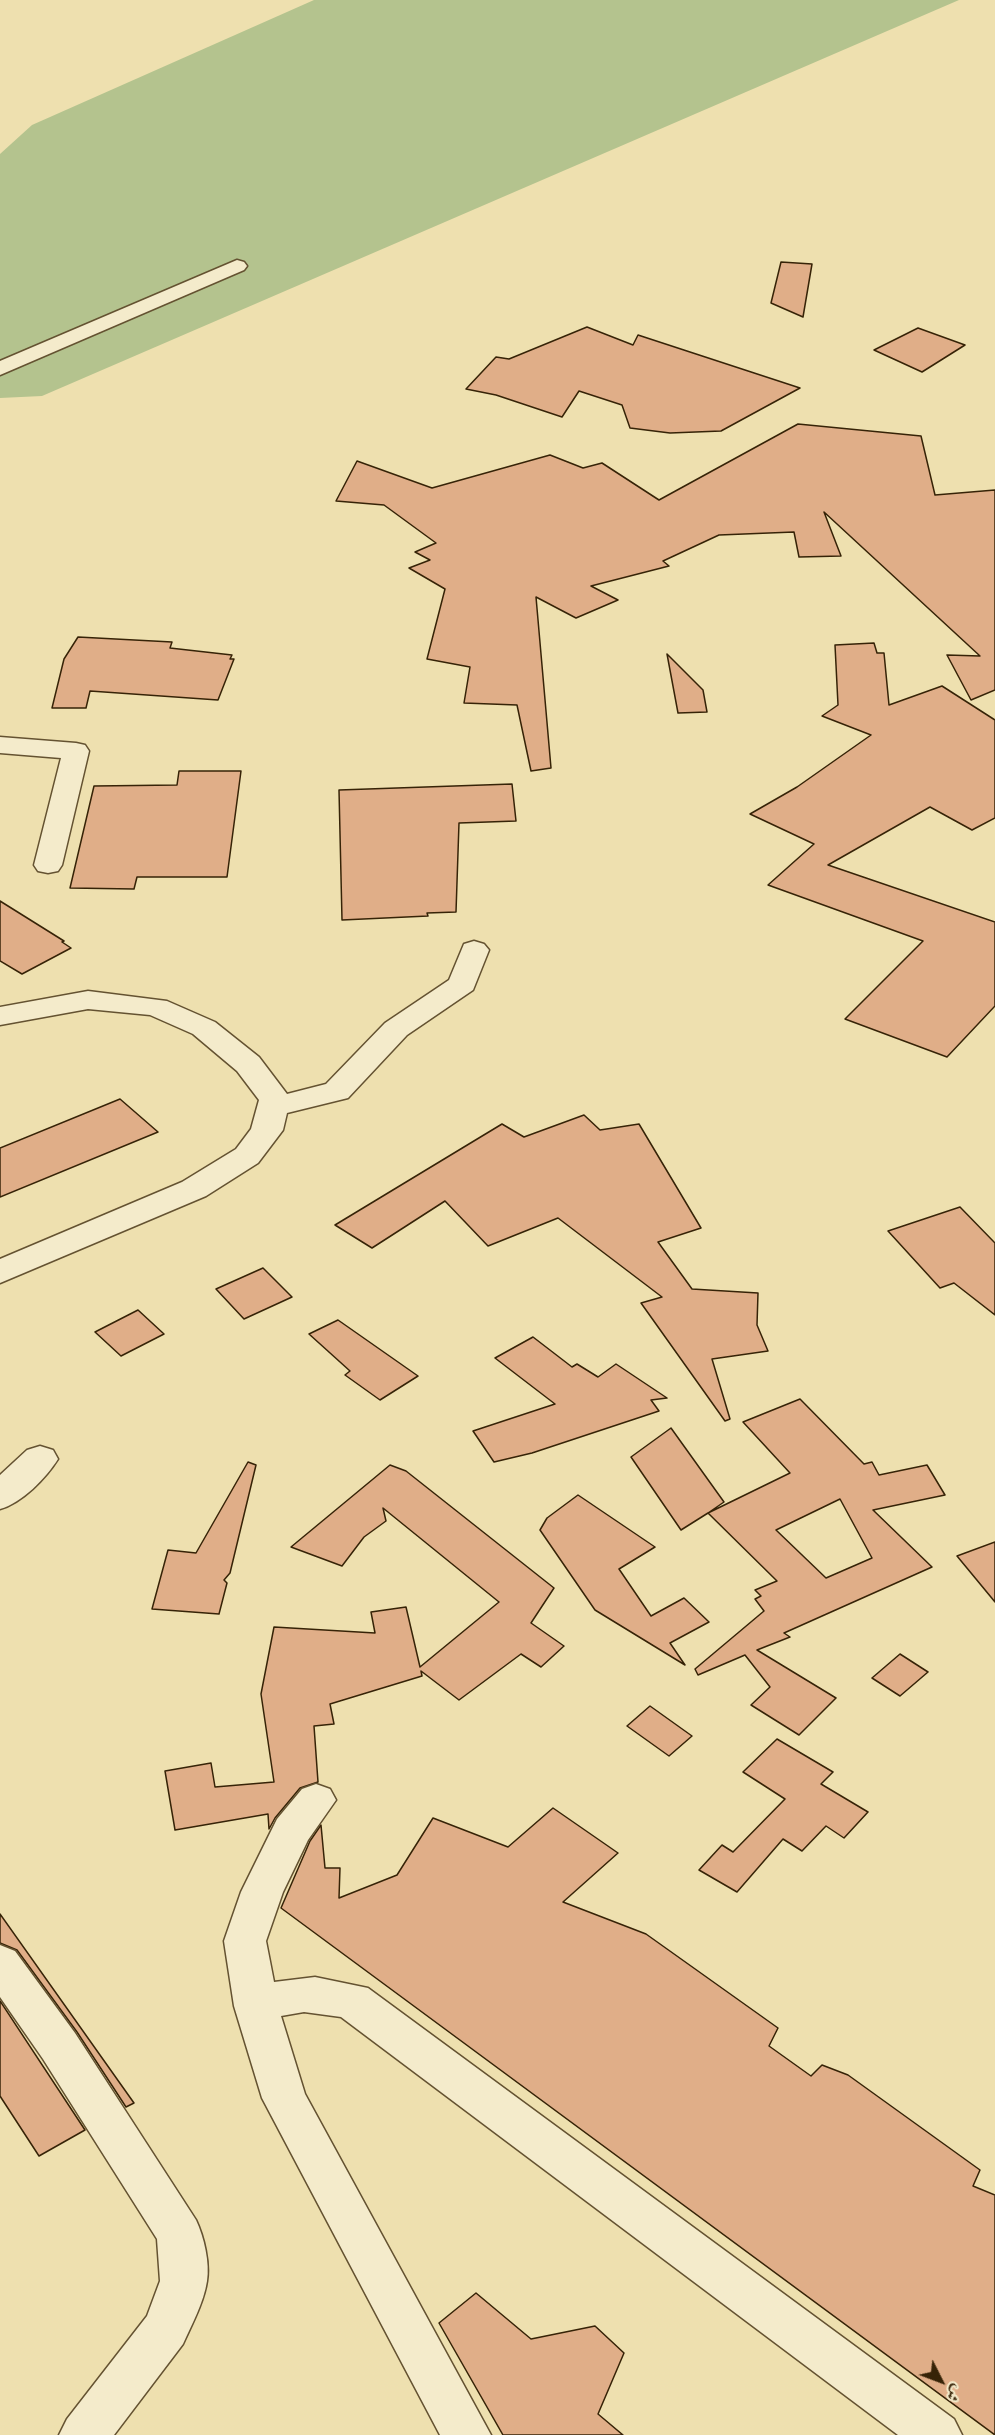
<!DOCTYPE html>
<html>
<head>
<meta charset="utf-8">
<style>
  body { margin:0 }
  #map { position:relative; width:995px; height:2435px; overflow:hidden; background:#eee0af; font-family:"IM FELL French Canon",Amiri,serif }
  canvas { display:block }
  .north { position:absolute; left:911px; top:2351px; width:60px; height:60px; -webkit-text-stroke:4px #f4ebcb; paint-order:stroke; rotate:132deg; font-size:16px; font-weight:700; line-height:24px; text-align:center; color:#362307 }
  .north::after { content:''; display:block; margin:auto; width:21px; height:27px; background:#362307; clip-path:polygon(50% 0,100% 100%,50% 72%,0 100%) }
</style>
</head>
<body>
<div id="map">
<canvas width="995" height="2435"></canvas>
<div class="north">ش</div>
</div>
<script>
const ctx = document.querySelector('canvas').getContext('2d');
ctx.lineJoin = 'round';
function fillPath(path, color) {
  ctx.fillStyle = color;
  ctx.fill(path, 'evenodd');
}
function trace(path, color, width, dash) {
  ctx.strokeStyle = color;
  ctx.lineWidth = width;
  ctx.lineCap = dash ? 'butt' : 'round';
  ctx.setLineDash(dash || []);
  ctx.stroke(path);
}
fillPath(new Path2D(`
  M314,0H959L42,396L0,398V154L32,125Z`), '#b4c38e');
const building = new Path2D(`
  M781,262L812,264L803,317L771,303Z
  M587,327L633,345L638,335L800,388L721,431L670,433L630,428L622,405L579,391L562,417L496,395L466,389L496,357L509,359Z
  M918,328L965,345L922,372L874,350Z
  M798,424L921,436L935,495L995,490V690L971,700L947,655L980,656L824,512L841,556L799,557L794,532L719,535L663,561L669,566L591,586L618,600L576,618L536,597L551,768L531,771L517,705L464,703L470,667L427,659L445,589L409,568L430,560L415,552L436,543L384,505L336,501L357,461L432,488L550,455L583,468L602,463L659,500Z
  M78,637L172,642L170,648L232,655L230,659H234L218,700L90,691L86,708H52L64,659Z
  M874,643L877,653H884L889,705L942,686L995,720V818L972,830L930,807L828,865L995,922V1006L947,1057L845,1019L923,941L768,885L814,844L750,814L797,787L871,735L822,716L838,705L835,645Z
  M667,654L703,690L707,712L678,713Z
  M179,771H241L227,877H137L134,889L70,888L94,786L177,785Z
  M512,784L516,821L459,823L456,912L427,913L428,916L342,920L339,790Z
  M0,901L64,941L62,942L71,948L22,974L0,961Z
  M120,1099L158,1132L0,1197V1148Z
  M584,1115L600,1130L639,1124L701,1228L658,1242L692,1289L758,1293L757,1325L768,1351L712,1359L730,1419L725,1421L641,1303L662,1297L558,1218L488,1246L445,1201L372,1248L335,1225L502,1124L524,1137Z
  M960,1207L995,1243V1315L954,1283L940,1288L888,1231Z
  M263,1268L292,1297L244,1319L216,1289Z
  M138,1310L164,1334L121,1356L95,1332Z
  M338,1320L418,1376L380,1400L345,1375L350,1371L309,1334Z
  M533,1337L572,1367L577,1364L598,1377L616,1364L667,1398L651,1400L659,1411L532,1453L494,1462L473,1431L555,1404L495,1358Z
  M800,1399L864,1464L872,1462L879,1475L927,1465L945,1495L873,1510L932,1567L784,1633L790,1637L757,1650L836,1698L799,1735L751,1705L770,1687L745,1655L698,1675L695,1669L764,1611L755,1599L761,1596L755,1590L777,1581L708,1513L681,1530L631,1457L671,1428L724,1502L708,1513L790,1473L743,1422ZM840,1499L872,1558L826,1578L776,1530Z
  M248,1462L256,1465L230,1573L224,1580L227,1583L219,1614L152,1609L168,1550L196,1553Z
  M390,1465L406,1471L554,1588L531,1623L564,1646L541,1667L521,1654L459,1700L421,1671L422,1676L330,1704L334,1724L314,1726L318,1782L300,1788L275,1818L269,1829L268,1814L175,1830L165,1771L211,1763L215,1787L274,1782L261,1694L274,1627L375,1633L371,1612L406,1607L420,1667L499,1602L383,1508L386,1521L364,1537L342,1566L291,1547Z
  M578,1495L655,1547L619,1569L651,1616L684,1598L709,1622L670,1643L685,1665L595,1610L540,1530L547,1518Z
  M995,1542V1602L957,1556Z
  M900,1654L928,1672L900,1696L872,1678Z
  M650,1706L692,1736L669,1756L627,1726Z
  M777,1739L833,1772L821,1784L868,1812L844,1838L826,1826L802,1851L783,1839L737,1892L699,1870L722,1845L733,1852L785,1799L743,1772Z
  M553,1808L618,1853L563,1902L646,1934L778,2028L769,2046L811,2076L822,2065L848,2075L980,2170L973,2186L995,2195V2435L281,1908L310,1841L321,1825L325,1868H340L339,1898L397,1875L433,1818L508,1847Z
  M0,1914L134,2103L126,2107L77,2032L17,1950L0,1943Z
  M0,2001L85,2130L39,2156L0,2096Z
  M476,2293L531,2339L595,2326L624,2353L598,2414L623,2435H503L439,2323Z`);
fillPath(building, '#e0ae88');
trace(building, '#362307', 1.5);
const minor = new Path2D(`
  M237,260L244,262L247,266L244,270L0,375V361Z
  M0,737L76,743L85,745L89,751L62,865L58,871L48,873L38,871L34,865L61,758L0,753Z
  M474,941L484,944L489,950L473,990L407,1035L348,1098L287,1113L283,1130L258,1163L206,1196L0,1283V1259L182,1182L236,1149L251,1129L259,1100L237,1071L193,1034L150,1015L88,1009L0,1025V1007L88,991L167,1001L215,1022L259,1057L287,1094L326,1084L385,1023L449,980L464,944Z
  M40,1446L53,1450L58,1459C46,1478 22,1503 0,1509V1475L27,1450Z
  M316,1784L330,1789L336,1800L308,1840L283,1892L266,1941L274,1982L315,1977L368,1988L954,2419L962,2435H898L341,2017L304,2012L281,2016L305,2094L491,2435H440L262,2098L234,2006L224,1941L241,1892L277,1819L302,1789Z
  M0,1945L15,1951L75,2033L196,2220C204,2237 210,2263 207,2281C204,2302 191,2326 183,2344L114,2435H59L67,2419L147,2316L160,2281L157,2239L43,2059L0,1997Z`);
trace(minor, '#645231', 3);
fillPath(minor, '#f4ebcb');
</script>
</body>
</html>
